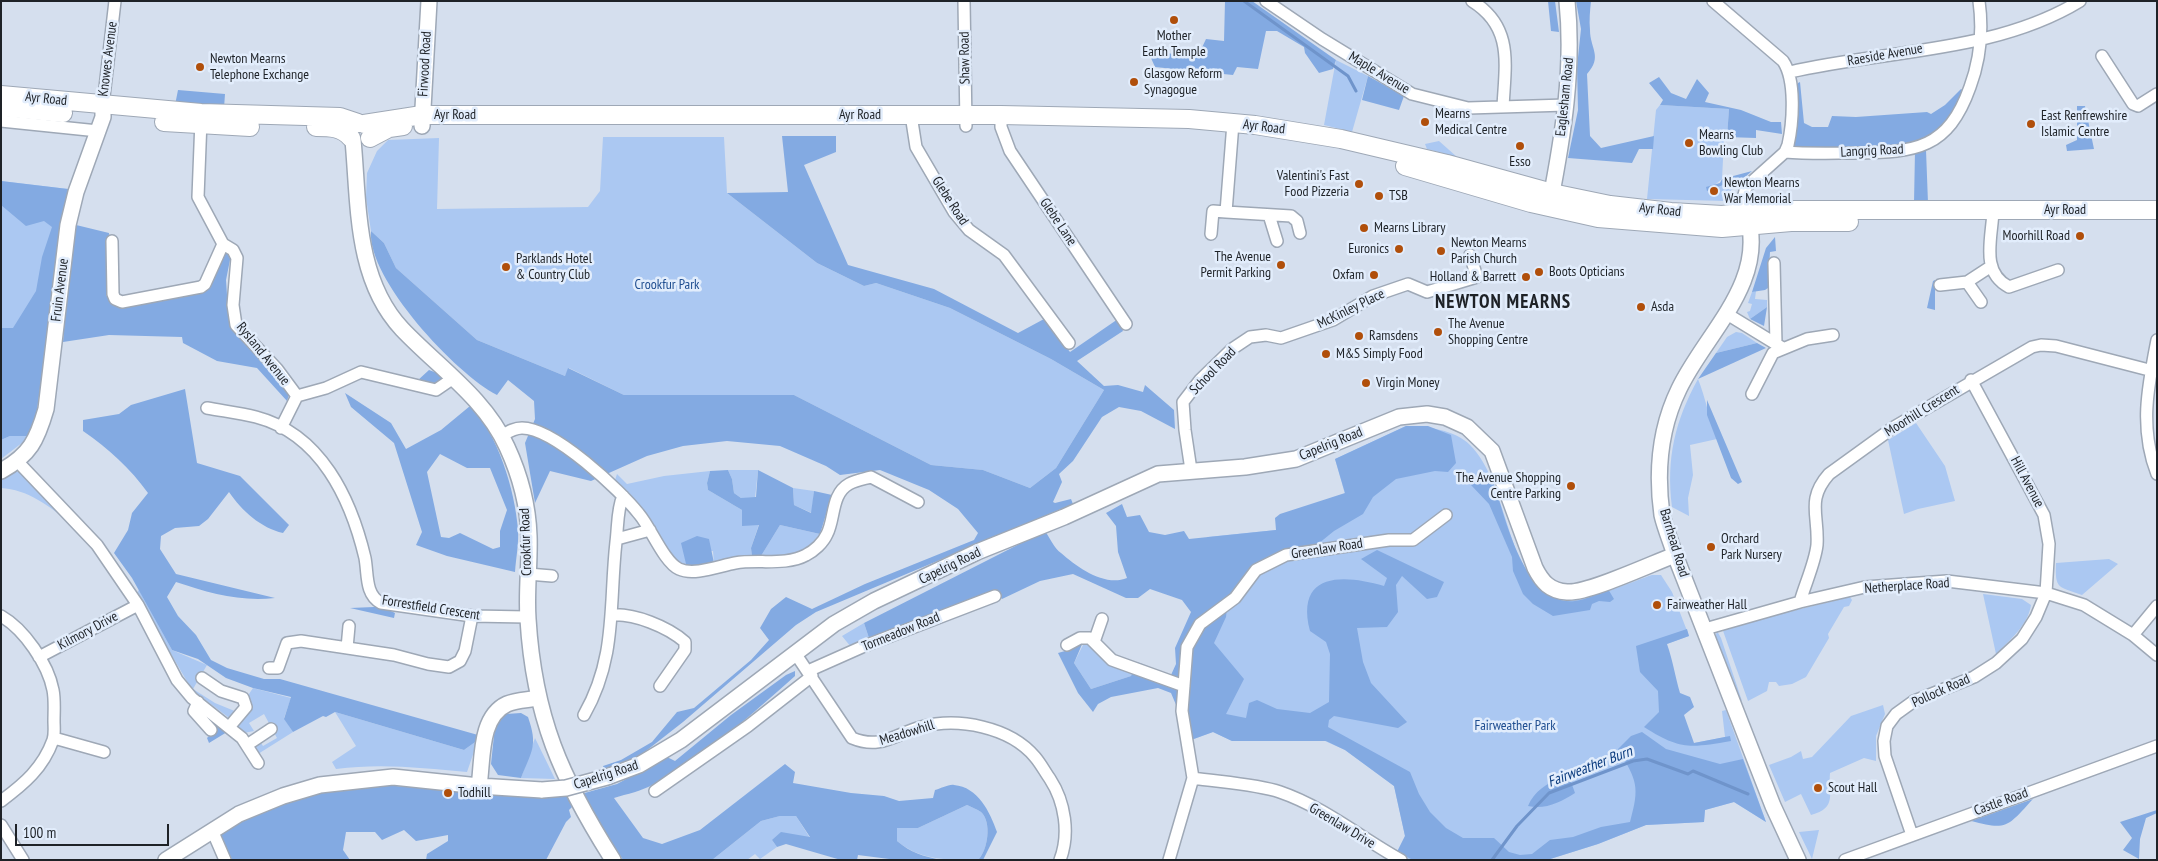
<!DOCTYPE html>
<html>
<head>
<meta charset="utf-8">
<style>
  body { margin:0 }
  #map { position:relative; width:2158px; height:861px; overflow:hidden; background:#d5dfee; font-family:"PT Sans Narrow",sans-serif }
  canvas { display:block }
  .frame { position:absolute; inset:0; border:2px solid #1e2227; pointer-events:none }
  .scale { position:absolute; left:15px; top:824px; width:154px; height:22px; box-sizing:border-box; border:2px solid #1e2227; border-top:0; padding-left:6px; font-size:15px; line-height:18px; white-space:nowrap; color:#1e2227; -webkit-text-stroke:4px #e2edfc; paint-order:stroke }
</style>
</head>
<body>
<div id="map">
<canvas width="2158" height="861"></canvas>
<div class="frame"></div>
<div class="scale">100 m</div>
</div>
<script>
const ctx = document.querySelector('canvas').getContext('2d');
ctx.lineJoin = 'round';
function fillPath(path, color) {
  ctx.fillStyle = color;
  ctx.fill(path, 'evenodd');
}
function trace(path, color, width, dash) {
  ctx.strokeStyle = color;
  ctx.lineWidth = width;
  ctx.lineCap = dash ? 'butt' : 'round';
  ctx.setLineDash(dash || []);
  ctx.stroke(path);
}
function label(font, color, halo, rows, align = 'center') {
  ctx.font = font + ' "PT Sans Narrow",sans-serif';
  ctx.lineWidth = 5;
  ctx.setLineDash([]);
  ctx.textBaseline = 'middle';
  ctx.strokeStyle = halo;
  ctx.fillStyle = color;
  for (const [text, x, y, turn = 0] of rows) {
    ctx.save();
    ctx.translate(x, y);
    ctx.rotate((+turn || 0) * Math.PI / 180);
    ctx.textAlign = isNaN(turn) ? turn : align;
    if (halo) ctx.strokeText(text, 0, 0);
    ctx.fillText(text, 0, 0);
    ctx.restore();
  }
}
fillPath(new Path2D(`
  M1336,60L1368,76L1352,132L1324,125Z
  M1660,105L1729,109L1727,137L1724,140L1722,179L1707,191L1745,177L1731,190L1727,201L1647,199L1656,110Z
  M603,137H724L727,193L817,263L864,286L876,283L950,308L1051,359L1104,390L1056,468L1030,488L983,470L931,465L794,395H624L569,368L565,376L477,340L396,268L384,243L371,231L366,198L367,173L377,151L388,140L439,138L437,209L588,207L600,191Z
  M1439,141L1457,157L1427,149L1425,144Z
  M1,181L68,189L35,424H1Z
  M1756,291L1755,299L1767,300V307L1750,319L1747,312L1750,311L1752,304L1748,303L1752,292Z
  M1736,332L1742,333L1757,343L1716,353L1727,337Z
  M1698,379C1706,399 1709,419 1717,439L1690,445L1693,475L1688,498L1689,516L1672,507C1666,458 1675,421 1698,379Z
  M1916,423L1945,466L1955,501L1918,509L1904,514L1888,440Z
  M1406,426C1426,426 1456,430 1470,445C1506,480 1508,569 1544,593C1552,598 1563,600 1573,600C1586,601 1637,580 1652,575H1661L1672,592L1689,636L1661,646L1689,744L1725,737L1722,711L1726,710L1766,822L1734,802L1705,810L1704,822L1646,825L1598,844L1547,860H1393L1405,836L1394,786L1345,750L1325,741H1232L1213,732L1191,740L1207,537L1276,530L1350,512L1335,459Z
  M10,436H31L1,459V440Z
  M728,470H758L755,498H741L734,493L732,479Z
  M710,471L707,483L708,490L742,510L759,524L751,548L752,556L714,563L713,551L685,552L687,568L674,561L645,517L615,480L617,474L627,484L664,476Z
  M12,472H20L28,478L70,523C51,507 27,489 1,488V477Z
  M793,488L814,491L812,513L794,505Z
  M780,525L820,534L801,555L761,556Z
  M2109,559L2118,564L2082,595C2058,586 2055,590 2056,563Z
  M139,590L172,650L207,665L193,689L215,703L237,712L253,688L291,698L284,718L293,732L258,754L254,748L255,742L259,740L263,746L277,738L264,714L249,723L254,731L244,733L232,720L192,690L136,594Z
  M1983,594L2022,599L2031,605C2028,625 2010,640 1996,654Z
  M1850,597L1852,600L1849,606L1844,607L1828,634L1829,638L1806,677L1792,684L1779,686L1776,682H1769L1767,691L1748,701L1722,628Z
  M864,623L869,638L851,647L842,636Z
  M1717,631L1721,638L1742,701L1738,698L1715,638Z
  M1085,641L1095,646C1099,663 1118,667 1133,670L1131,676L1091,689L1074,663Z
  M1883,705L1885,714L1876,736V761L1864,758L1830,773C1828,793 1838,808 1811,815L1801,794L1785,802L1769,765L1791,757L1801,751L1803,759L1812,757L1851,716Z
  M335,712L464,750L478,740L467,772C423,768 381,763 336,769L332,762L356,746Z
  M535,738L555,779L521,778Z
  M967,805C971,807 977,809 981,812C992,822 988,850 978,860C949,860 921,861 897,841V827L918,828Z
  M780,816H796L810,838L772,840L777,847L760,859L755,854L747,860H712L761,821Z
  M1819,830L1812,859L1799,832Z`), '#abc8f2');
fillPath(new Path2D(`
  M1225,1H1252L1336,60L1333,69L1319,73L1305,53L1304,47L1277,31H1266L1258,69L1237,67L1233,75L1155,67L1151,58L1153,52L1198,56L1206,39L1224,41Z
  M1548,1H1555L1559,32L1551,31Z
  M1576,1H1591C1590,11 1589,20 1590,30C1590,49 1603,56 1587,74L1590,136L1601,148L1654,136L1653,149H1639L1632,163L1568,158L1578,110L1577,67L1581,29Z
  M1368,76L1404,96L1399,110L1362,100Z
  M1659,77L1671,93L1686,99L1697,79L1709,93L1705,102L1741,110L1771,122H1781L1782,134L1756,130V138L1727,137L1729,109L1660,105L1663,100L1649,83Z
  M1800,82L1804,123L1812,127H1828L1832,116L1856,117L1927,112L1931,114L1945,105L1961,89L1964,91C1956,107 1944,130 1928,140C1902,155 1826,149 1794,149L1798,83Z
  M178,90L225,94L224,108L175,105Z
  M2077,106H2085L2094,149L2067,151L2066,145L2077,140Z
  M782,136H836V152L804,165L848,265L934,289L1018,333L1044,319L1070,352L1118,319L1123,331L1077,361L1104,386L1118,385L1143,392L1145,385L1174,410L1175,429L1141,411L1119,407L1102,417L1073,461L1059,474L1062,482L1053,502L1055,503L1071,499L1073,504L816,612L796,625L683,722L637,758L604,769L603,766L621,760L652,742L677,712L694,708L751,660L769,640L760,628L771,609L786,597L812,609L865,584L974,540L978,533L958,509L929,490L880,470L840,475L826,466L780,446L727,441L683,446L647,456L591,481L550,471L535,503L525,443L535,419L534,401L508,380L497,395C456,374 367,279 371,231L384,243L396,268L477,340L565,376L568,368L624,395H794L931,465L983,470L1030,488L1056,468L1104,390L1051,359L950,308L876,283L864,286L817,263L727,193L788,192Z
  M1932,145L1926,150L1928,203H1914L1915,151Z
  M1752,171L1745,177L1707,191L1706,187L1720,183L1722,179Z
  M1,181L68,189L35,424L31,436H10L1,440V328H13L36,291L42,257L52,227L44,221L26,226L1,205Z
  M72,224L109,233L106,295L114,304L193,294L224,252L231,255L226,280L228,310L233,329L289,395L287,401L257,368L217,361L183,343L182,337L109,335L63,342Z
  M1775,237L1776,251L1770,252L1768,288L1765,290L1752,292L1766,248Z
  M1935,280V310L1927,308L1933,281Z
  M1767,307L1764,326L1750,319Z
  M1757,343L1766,348L1698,379L1716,353Z
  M429,370L437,373L443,380L434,386L417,381Z
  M185,389L197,463L240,476L289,525L283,533C261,528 242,511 229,492L208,519L199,526L175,528L161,536L160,549L176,574L275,598C240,602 209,593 176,582L167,597L178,616L196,635L211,660L227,668L264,679H280L478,735V740L464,750L335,712L326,717L323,716L293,732L284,719L291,697L253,688L226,678L198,659L172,650L132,578L114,553L128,530L132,513L148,493C130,468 109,449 83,431V420L119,414L131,405Z
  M345,393L391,423L406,449L441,430L470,406C498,433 515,491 518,529C519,543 516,558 515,572L447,556L416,545L422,532L394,443L351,407ZM440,454L467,468H490L507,510L500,531V547L493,549L460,533L449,538L441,537L427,472Z
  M1707,400L1742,482L1738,484L1731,478L1707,415Z
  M1406,426H1428L1451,435L1456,463L1448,472L1435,471L1396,479L1373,497L1363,514L1334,531L1313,548L1260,562L1228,599L1226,617L1214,643L1244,679L1226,714L1246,718L1249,703L1257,700L1277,709L1310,713L1329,702L1330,654L1326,642L1310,631C1295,572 1343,574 1384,586L1387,578L1361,559L1377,550L1444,582L1437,597L1427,599L1402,576L1396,585L1398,612L1387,627L1357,628L1363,662L1371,683L1407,722L1398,728L1334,716L1329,720L1328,727L1410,772L1419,794L1430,812L1446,828L1463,838H1494L1509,852L1520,855L1532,854L1550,840L1573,837L1601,827L1630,822C1640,786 1637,781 1618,749L1631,736L1642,732L1666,749L1720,764L1743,759L1766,822L1734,802L1705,810L1704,822L1646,825L1598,844L1547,860H1413L1397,852L1405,836L1394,786L1345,750L1326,741H1232L1213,732L1191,740L1171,693L1158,688L1111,697L1098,704L1093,712L1078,693L1058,653L1065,651L1080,641L1083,642L1074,663L1091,689L1131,676L1137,662L1171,675L1176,664L1175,648L1191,612L1182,600L1150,589L1138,598H1126L1073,574L1040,581L1002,599L995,591L985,593L869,638L864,623L1045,531C1050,538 1054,548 1061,553C1078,568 1105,587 1127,578L1118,552L1116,526L1106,513L1122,504L1127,517L1140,515L1149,532L1165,535L1184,531L1189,539L1276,530L1275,518L1280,514L1345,493L1335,459Z
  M728,470L732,479L734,493L741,498L756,497L758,470L793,488L794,505L811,513L814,491L832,495L820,534L780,525L761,556H752L751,548L759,525L742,526V510L708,490L707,483L710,471Z
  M1491,475C1505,513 1522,606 1575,601C1586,600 1598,593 1608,589L1614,599L1610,602L1599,601L1592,604L1590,610L1553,616L1533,604L1523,594L1513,571L1512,557L1489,504L1471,485L1474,476Z
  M697,536L709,539L714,563L687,568L681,543Z
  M377,604L395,613L394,618L350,608L374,607Z
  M1687,629L1689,636L1667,644C1673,661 1675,676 1680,693L1690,697L1694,707L1684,715L1694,743L1730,736L1731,741C1690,748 1680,750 1644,727L1659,712L1658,691L1640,672L1636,646Z
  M795,671V676C752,714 705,757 654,784C642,791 627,794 614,798L643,838L662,844L700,830L785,764L795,772L793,783L851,793L884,796L899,801L933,798L935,790C940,789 949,784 954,785C978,787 990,812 997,832L983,860H978C988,850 992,822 981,812C977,809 971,807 967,805L918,828H897V841C911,853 923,856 941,860H897L858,855L857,860H841L786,844L777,847L772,840L781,832L810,837L796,816H780L761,821L712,860H623L581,794L617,784L667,757L675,761L731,715L786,675Z
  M521,713L528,717C538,746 532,750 521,778L498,775L491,764L495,726L506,714Z
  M210,717L227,732L209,743L207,738L216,729L206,718Z
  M1561,777L1570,779L1575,793C1561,802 1545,810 1528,806C1534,791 1547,784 1561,777Z
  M353,786H396L436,789L451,786L532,797H567L572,807L569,810L571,817L566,822L546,860H426L427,854L448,841V835L416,841L404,830L382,840L375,832H346L343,850L350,860H232L220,834L234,824L310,792Z
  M2033,799C2008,826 2008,831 1971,821Z
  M2157,810V813L2146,818L2140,839L2139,859L2123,850L2132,838L2120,822Z`), '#83aae2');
trace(new Path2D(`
  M1244,1L1348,76L1356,91
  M1492,860L1517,826L1549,793L1633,761L1647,759L1688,774L1693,771L1748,794`), '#6f94cb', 3);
const street = new Path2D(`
  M964,1L966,126
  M1266,1L1322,39L1412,94L1468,108L1566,105
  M1472,1C1514,27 1505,65 1503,107
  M1713,1L1783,61C1796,80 1793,122 1788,145L1785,152L1746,187L1743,199L1746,212
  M2102,56L2133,104L2138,106L2157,94
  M1790,72C1884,50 1995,53 2080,1
  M103,105L115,1
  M911,115L916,147L954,212L969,230L1004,255L1069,343
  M1001,115V127L1010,151L1126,324
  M201,120L198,197L223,244L233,250L237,258L233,305L236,325L277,369L297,396L326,388L361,372L436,390L452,379
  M1,121L98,131
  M1785,152C1809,154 1833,153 1857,153C1916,152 1948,149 1970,87C1980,60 1983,30 1979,1
  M1993,211C1992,238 1980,272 2009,287L2058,270
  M1226,212L1291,216L1297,221L1300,233
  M1269,215L1277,241
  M1211,234L1213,211L1226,212L1233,123
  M112,241L113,294L115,299L122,302L201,287L205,284L223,244
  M1774,263L1776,344
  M1967,282L1981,302
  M1940,285L1967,282L1990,267
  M1727,314L1781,347
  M2157,340C2148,386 2139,428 2157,474
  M1752,394L1773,353L1807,339L1833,335
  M207,408C223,411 240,413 256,417C321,434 351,499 365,558C368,574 365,595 381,603L472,616L527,617
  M281,428L297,396
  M501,436C508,432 514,428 522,428C554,428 620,490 639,514C651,528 664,562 679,569C694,576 719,566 735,563C757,559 786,566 806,555C814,551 823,543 827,534C835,519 831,494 849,484C856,480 864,479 871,477L918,502
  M18,462L97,545L138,605L177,680L192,698L242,738L258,763
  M1191,470L1185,430L1183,402L1200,380L1232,349L1250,337L1266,335L1281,338L1333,320L1373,296L1408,284L1427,292L1477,277L1470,255
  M617,539L650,530
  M528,574L552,576
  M1800,602C1805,584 1815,563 1817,545C1819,515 1806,500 1829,474L1894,427L2032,347L2041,345L2056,346L2149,370
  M611,615C634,613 668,627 685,642V650L660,686
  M1,616C24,629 48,664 53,690C55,700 54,711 54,721C54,727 55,734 53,740C43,768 24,784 1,801
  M1705,629L1800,602L1865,587L1947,581L2046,593L2084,605L2133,635L2157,655
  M2133,635L2157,606
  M1094,642L1102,619
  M1067,645L1080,638H1090L1112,660L1184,686
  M347,648L349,626
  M795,653L852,738C881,750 895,734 921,727C958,717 1010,727 1035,757C1041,764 1045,772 1050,779C1065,802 1070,834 1060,860
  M39,657L138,605
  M269,668H278L287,643L301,641L394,655L428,664L449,667L460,661L465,651L472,616
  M808,671L862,647L995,596
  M202,678L221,691L243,698L246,707L230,726
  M198,702L194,711L211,730
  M584,715C617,657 609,605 616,542C618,527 617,509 623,496
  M54,738L104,752
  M247,745L271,729
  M1193,778C1219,782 1256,784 1280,792C1324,807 1361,838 1401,860
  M655,791L748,726L812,676
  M1,825L23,860
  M212,830L225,860
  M1912,835L1885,756L1884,741L1887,726L1896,714L1914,701L1974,677L1996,663L2022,639L2036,617L2046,593L2049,544L2044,515L1971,380
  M1169,860L1193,778L1182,711L1187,647L1200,624L1235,598L1256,570L1286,555L1389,540H1413L1446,515
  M1845,860L2157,746`);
const secondary = new Path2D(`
  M422,126L429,1
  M353,140C359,204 355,279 402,329C438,367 485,398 507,447C520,475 528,505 529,536C530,563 526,591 528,619C534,717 561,778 613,860
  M1550,203C1563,136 1574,69 1567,1
  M1747,215C1768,282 1705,334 1679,389C1660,428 1656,472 1662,515C1665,528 1671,542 1675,555L1773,806L1798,860
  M1,471C30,455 37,440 46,409L68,225L76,192L103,117V105
  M607,777L639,765L681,740L834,624L874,601L977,552L1064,517L1158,474L1245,467L1296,459L1399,417L1427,414L1445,417L1467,427L1492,451L1535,568C1542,582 1550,591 1567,592C1587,594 1653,563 1675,555
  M479,786C483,760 479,717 507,704C516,700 528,700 538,698
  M166,860L239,814L283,796L320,785L393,777L479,786L542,790`);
const primary = new Path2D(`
  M1,95L201,113L340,117L358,123
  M1,107L63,113
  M164,122L250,127
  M364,124L422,115H1001L1189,119L1255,125L1341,139L1447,164L1552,193L1610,205L1671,212L1722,215L1769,210H2157
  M316,127C330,127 342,127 351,138
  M370,138L389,128L403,126
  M1405,166L1531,203L1598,218L1722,228L1791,222H1849`);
trace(street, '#9ea8b6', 14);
trace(secondary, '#9ea8b6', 18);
trace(primary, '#9ea8b6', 20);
trace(street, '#fff', 11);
trace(secondary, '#fff', 15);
trace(primary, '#fff', 18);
const secondaryBridge = new Path2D(`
  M542,790L566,788L607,777`);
trace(secondaryBridge, '#9ea8b6', 18, []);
trace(secondaryBridge, '#fff', 15);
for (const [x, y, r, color] of [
  [1174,20,5,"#b04f0b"],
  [200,67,5,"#b04f0b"],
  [1134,82,5,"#b04f0b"],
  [1425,122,5,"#b04f0b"],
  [2031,124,5,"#b04f0b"],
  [1689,143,5,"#b04f0b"],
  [1520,146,5,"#b04f0b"],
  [1359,184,5,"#b04f0b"],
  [1714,191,5,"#b04f0b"],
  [1379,196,5,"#b04f0b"],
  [1364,228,5,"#b04f0b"],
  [2080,236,5,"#b04f0b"],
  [1399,249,5,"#b04f0b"],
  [1441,251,5,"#b04f0b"],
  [1281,265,5,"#b04f0b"],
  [506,267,5,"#b04f0b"],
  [1539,272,5,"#b04f0b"],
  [1374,275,5,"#b04f0b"],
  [1526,277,5,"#b04f0b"],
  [1641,307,5,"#b04f0b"],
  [1438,332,5,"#b04f0b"],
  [1359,336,5,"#b04f0b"],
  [1326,354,5,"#b04f0b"],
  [1366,383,5,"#b04f0b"],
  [1571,486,5,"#b04f0b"],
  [1711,547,5,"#b04f0b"],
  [1657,605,5,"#b04f0b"],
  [1818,788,5,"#b04f0b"],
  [448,793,5,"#b04f0b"]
]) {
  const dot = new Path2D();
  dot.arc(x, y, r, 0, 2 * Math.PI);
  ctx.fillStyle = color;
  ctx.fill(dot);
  trace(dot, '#e2edfc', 2);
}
label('14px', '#1e2227', '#e2edfc', [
  ["Mother",1174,36,"center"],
  ["Earth Temple",1174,52,"center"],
  ["Newton Mearns",210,59],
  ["Telephone Exchange",210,75],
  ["Glasgow Reform",1144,74],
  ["Synagogue",1144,90],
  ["Mearns",1435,114],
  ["Medical Centre",1435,130],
  ["East Renfrewshire",2041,116],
  ["Islamic Centre",2041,132],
  ["Mearns",1699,135],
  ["Bowling Club",1699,151],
  ["Esso",1520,162,"center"],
  ["Valentini's Fast",1349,176,"right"],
  ["Food Pizzeria",1349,192,"right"],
  ["Newton Mearns",1724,183],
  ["War Memorial",1724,199],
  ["TSB",1389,196],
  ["Mearns Library",1374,228],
  ["Moorhill Road",2070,236,"right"],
  ["Newton Mearns",1451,243],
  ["Parish Church",1451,259],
  ["Euronics",1389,249,"right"],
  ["The Avenue",1271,257,"right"],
  ["Permit Parking",1271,273,"right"],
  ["Parklands Hotel",516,259],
  ["& Country Club",516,275],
  ["Boots Opticians",1549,272],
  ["Oxfam",1364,275,"right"],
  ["Holland & Barrett",1516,277,"right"],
  ["Asda",1651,307],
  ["The Avenue",1448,324],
  ["Shopping Centre",1448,340],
  ["Ramsdens",1369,336],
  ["M&S Simply Food",1336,354],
  ["Virgin Money",1376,383],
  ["The Avenue Shopping",1561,478,"right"],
  ["Centre Parking",1561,494,"right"],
  ["Orchard",1721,539],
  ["Park Nursery",1721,555],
  ["Fairweather Hall",1667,605],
  ["Scout Hall",1828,788],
  ["Todhill",458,793]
], 'left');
label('14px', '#1e2227', '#e2edfc', [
  ["Raeside Avenue",1885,55,-10],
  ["Shaw Road",965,58,-91],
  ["Knowes Avenue",108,59,-83],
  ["Firwood Road",425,64,-87],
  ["Maple Avenue",1379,73,31],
  ["Eaglesham Road",1565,97,-84],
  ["Ayr Road",46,99,6],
  ["Ayr Road",455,115],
  ["Ayr Road",860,115],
  ["Ayr Road",1264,127,7],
  ["Langrig Road",1872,151,-3],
  ["Glebe Road",950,201,57],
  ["Ayr Road",1660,210,6],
  ["Ayr Road",2065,210],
  ["Glebe Lane",1058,222,56],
  ["Fruin Avenue",60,290,-83],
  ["McKinley Place",1351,309,-26],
  ["Rysland Avenue",263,354,51],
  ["School Road",1213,371,-46],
  ["Moorhill Crescent",1922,411,-32],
  ["Capelrig Road",1331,444,-22],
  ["Hill Avenue",2027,482,62],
  ["Crookfur Road",526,542,-92],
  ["Barrhead Road",1674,543,73],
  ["Greenlaw Road",1327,549,-9],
  ["Capelrig Road",950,566,-26],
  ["Netherplace Road",1907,586,-4],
  ["Forrestfield Crescent",431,608,9],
  ["Kilmory Drive",88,631,-28],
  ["Tormeadow Road",901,632,-22],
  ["Pollock Road",1941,691,-24],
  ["Meadowhill",907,733,-17],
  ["Capelrig Road",606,775,-18],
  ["Castle Road",2001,802,-20],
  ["Greenlaw Drive",1342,826,31]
]);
label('14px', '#1e4d90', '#e2edfc', [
  ["Crookfur Park",667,285],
  ["Fairweather Park",1515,726]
]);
label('italic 15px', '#0d3d7f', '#e2edfc', [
  ["Fairweather Burn",1590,767,-21]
]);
ctx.letterSpacing = '1px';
label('bold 19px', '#1e2227', '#e2edfc', [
  ["NEWTON MEARNS",1503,303]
]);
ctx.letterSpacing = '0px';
</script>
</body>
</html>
